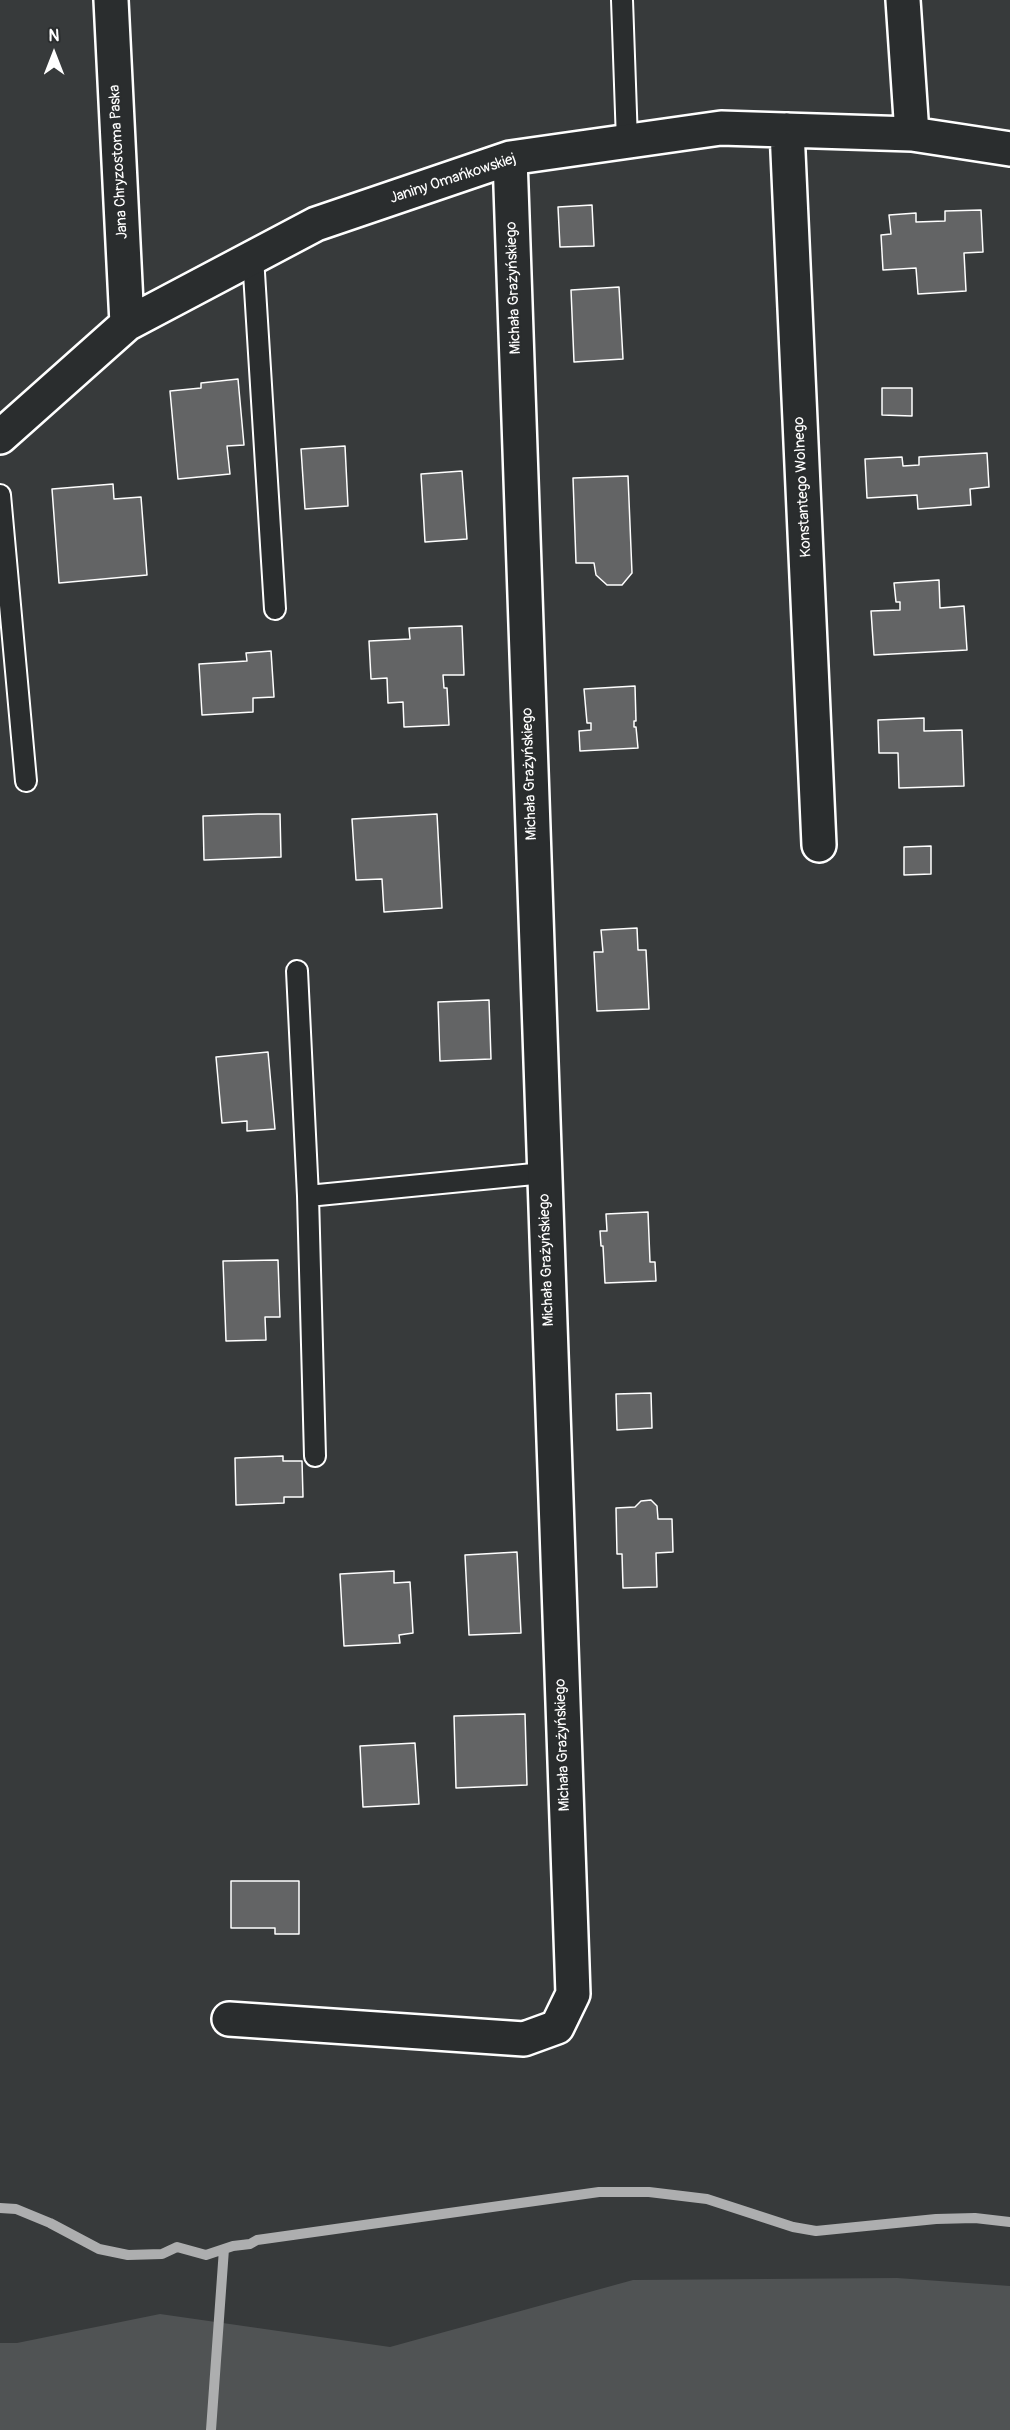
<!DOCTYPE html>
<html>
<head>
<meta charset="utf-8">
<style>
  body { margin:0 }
  #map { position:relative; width:1010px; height:2430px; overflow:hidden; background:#373a3b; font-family:Pangolin,sans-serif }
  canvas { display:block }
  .north { position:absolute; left:24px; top:24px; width:60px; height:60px; -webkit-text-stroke:4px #2a2d2e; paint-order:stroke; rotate:0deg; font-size:16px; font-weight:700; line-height:24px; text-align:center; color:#fff }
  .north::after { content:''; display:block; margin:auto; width:21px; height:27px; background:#fff; clip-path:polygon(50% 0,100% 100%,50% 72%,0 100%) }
</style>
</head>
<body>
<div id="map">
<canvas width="1010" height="2430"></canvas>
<div class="north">N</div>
</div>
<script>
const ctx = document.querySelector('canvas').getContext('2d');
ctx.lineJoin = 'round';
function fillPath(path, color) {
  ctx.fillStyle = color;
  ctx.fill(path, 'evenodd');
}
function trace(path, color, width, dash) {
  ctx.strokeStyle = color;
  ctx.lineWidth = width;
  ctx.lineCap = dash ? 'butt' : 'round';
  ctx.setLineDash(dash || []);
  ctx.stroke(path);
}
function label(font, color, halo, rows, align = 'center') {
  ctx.font = font + ' Pangolin,sans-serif';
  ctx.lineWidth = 4.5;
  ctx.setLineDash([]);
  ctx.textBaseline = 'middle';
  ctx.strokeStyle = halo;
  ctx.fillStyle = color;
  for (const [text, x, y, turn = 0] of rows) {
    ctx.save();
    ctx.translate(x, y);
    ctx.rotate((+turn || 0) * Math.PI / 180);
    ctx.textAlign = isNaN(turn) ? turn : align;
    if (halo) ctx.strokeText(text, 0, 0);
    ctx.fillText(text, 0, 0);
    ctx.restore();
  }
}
fillPath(new Path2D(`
  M897,2278L1010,2286V2430H0V2343H17L160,2314L390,2347L633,2280Z`), '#505354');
trace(new Path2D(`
  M0,2208L16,2209L50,2223L99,2249L128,2255L162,2254L177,2247L206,2255L233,2246L250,2244L257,2240L599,2192H649L707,2199L793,2227L816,2231L936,2219L975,2218L1010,2222
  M211,2430L224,2249`), '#adaeaf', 10);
const building = new Path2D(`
  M592,205L594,246L560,247L558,207Z
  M981,210L983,252L964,253L966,291L918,294L916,268L883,270L881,235L891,234L889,215L916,213V222L945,221V211Z
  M619,287L623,359L574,362L571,290Z
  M238,379L244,445L227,446L230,474L178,479L170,391L201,388V383Z
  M882,388H912V416L882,415Z
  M345,446L348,506L305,509L301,449Z
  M987,453L989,487L970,489L971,505L918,509L917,495L867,498L865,459L902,457L903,466L919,465V457Z
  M462,471L467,539L425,542L421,474Z
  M628,476L632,573L622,585H607L596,575L594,563H576L573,478Z
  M113,484L114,499L141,497L147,575L59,583L52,489Z
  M939,580L940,608L964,606L967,650L874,655L871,611L900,610V602H896L894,583Z
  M462,626L464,675H443L444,688H447L449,725L404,727L403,702L388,703L387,678L371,679L369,641L410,639L409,628Z
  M271,651L274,697L253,698V712L202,715L199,664L247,661L246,653Z
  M635,686L636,721H634V727H636L638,748L580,751L579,731L591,730V723H587L584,689Z
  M924,718V731L962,730L964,786L899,788L898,753H879L878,720Z
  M258,814H280L281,857L204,860L203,816Z
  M437,814L442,908L384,912L382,879L356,880L352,819Z
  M931,846V874L904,875V847Z
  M637,928L638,950H646L649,1009L597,1011L594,952H603L601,930Z
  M489,1000L491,1059L440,1061L438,1002Z
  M268,1052L275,1129L247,1131V1121L222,1123L216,1057Z
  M648,1212L650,1262H655L656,1281L605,1283L603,1246H601L600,1231H607L606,1214Z
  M278,1260L280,1317H265L266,1340L226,1341L223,1261Z
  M651,1393L652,1428L617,1430L616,1394Z
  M283,1456V1461H302L303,1497H284V1503L236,1505L235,1458Z
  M651,1500L657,1506L658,1519H672L673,1552L656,1553L657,1587L623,1588L622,1554H617L616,1508L635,1507L641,1501Z
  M517,1552L521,1633L469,1635L465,1555Z
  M394,1571V1583L410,1582L413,1633L399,1635L400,1643L344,1646L340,1574Z
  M525,1714L527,1785L456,1788L454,1716Z
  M415,1743L419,1804L363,1807L360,1746Z
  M231,1881H299V1934H275V1928H231Z`);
fillPath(building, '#636465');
trace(building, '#fff', 1.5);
const lane = new Path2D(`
  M622,0L627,141
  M253,257L275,609
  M0,495L26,781
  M297,971L308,1196L315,1456
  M308,1196L544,1173`);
const street = new Path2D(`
  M111,0L127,324
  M903,0L912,134
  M787,130L819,845
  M0,437L127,324L316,224L510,158L721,128L912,134L1010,149
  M229,2019L524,2039L557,2027L573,1994L510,158`);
trace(lane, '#fff', 24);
trace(street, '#fff', 38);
trace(lane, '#2a2d2e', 20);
trace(street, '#2a2d2e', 33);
label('15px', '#fff', '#2a2d2e', [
  ["Jana Chryzostoma Paska",119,162,-93],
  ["Janiny Omańkowskiej",453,179,-18],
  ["Michała Grażyńskiego",514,288,-92],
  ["Konstantego Wolnego",803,487,-93],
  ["Michała Grażyńskiego",530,774,-92],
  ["Michała Grażyńskiego",547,1260,-92],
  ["Michała Grażyńskiego",563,1745,-92]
]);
</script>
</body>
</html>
